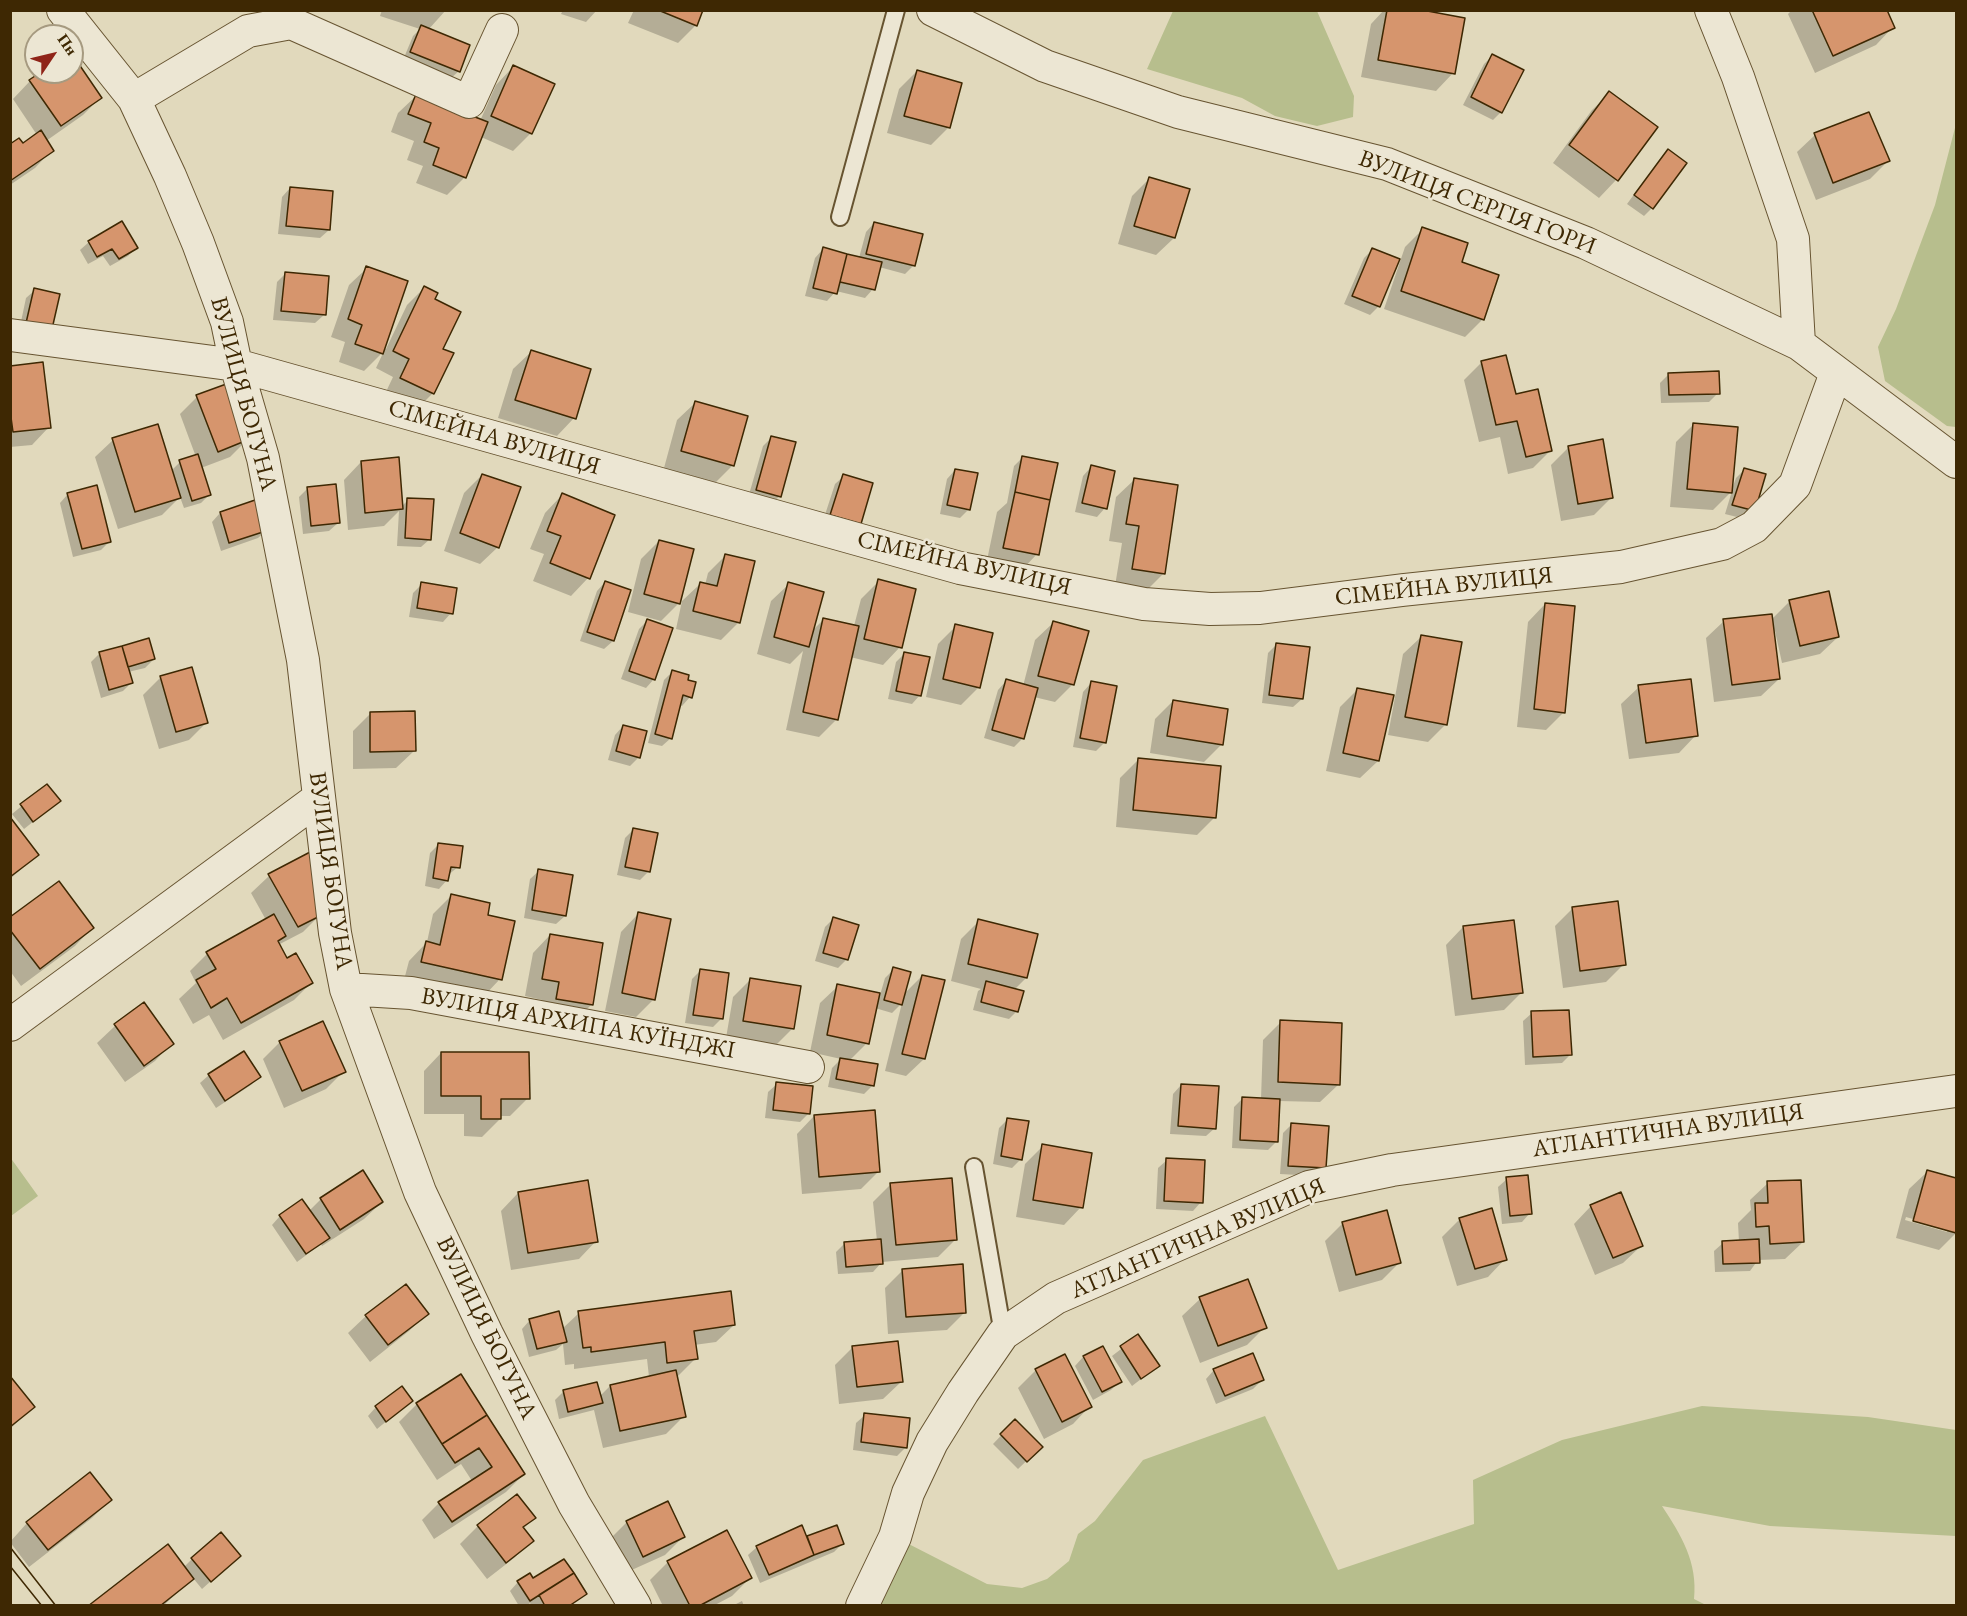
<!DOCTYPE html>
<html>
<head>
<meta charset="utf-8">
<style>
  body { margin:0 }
  #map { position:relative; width:1967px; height:1616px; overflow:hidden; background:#e1d9bc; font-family:"EB Garamond",serif }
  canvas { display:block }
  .frame { position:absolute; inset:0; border:12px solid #3e2803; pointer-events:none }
  .north { position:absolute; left:24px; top:24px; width:60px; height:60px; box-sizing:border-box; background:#ece6d3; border:2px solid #a69a80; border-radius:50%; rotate:55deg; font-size:16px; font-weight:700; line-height:24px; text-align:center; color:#3e2803 }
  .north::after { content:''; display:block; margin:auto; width:21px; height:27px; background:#8f2418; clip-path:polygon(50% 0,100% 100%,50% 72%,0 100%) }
</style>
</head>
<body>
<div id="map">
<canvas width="1967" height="1616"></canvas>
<div class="frame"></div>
<div class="north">Пн</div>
</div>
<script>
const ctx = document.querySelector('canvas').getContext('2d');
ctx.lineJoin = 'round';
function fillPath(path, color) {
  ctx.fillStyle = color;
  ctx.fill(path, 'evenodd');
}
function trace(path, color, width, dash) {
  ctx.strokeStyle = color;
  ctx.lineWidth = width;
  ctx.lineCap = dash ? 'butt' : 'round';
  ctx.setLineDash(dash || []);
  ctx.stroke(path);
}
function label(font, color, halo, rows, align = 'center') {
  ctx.font = font + ' "EB Garamond",serif';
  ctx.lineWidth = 5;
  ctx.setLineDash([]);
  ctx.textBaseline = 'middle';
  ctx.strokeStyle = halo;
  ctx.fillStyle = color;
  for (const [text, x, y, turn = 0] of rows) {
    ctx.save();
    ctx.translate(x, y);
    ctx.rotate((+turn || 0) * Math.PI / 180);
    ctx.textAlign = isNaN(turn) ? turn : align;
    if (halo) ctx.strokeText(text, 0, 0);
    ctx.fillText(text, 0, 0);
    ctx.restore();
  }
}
fillPath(new Path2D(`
  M1173,11H1317L1354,96L1353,117L1317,126L1275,116L1242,98L1147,69Z
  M1956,124V427L1947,426L1885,381L1878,347L1896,309L1935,205Z
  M10,1157L38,1196L11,1216H10Z
  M1702,1406L1868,1417L1956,1430V1536L1770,1526L1662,1506C1681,1535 1698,1562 1694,1599L1706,1605L862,1606L895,1537L987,1584L1022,1588L1047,1579L1069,1561L1078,1534L1095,1521L1143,1460L1265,1416L1338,1570L1474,1524L1473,1480L1562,1440Z`), '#b7be8d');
fillPath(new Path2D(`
  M382,10H446L428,30L459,71L450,79L403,60L413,36L420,29L380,16Z
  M563,10H597L586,22L561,14Z
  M634,10H702L696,25L678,43L628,23Z
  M1384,10H1413L1453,73L1436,91L1361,77L1371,24Z
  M1792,10H1886L1893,27L1876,45L1815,73L1788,14Z
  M1493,55L1501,112L1493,120L1463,105L1484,64Z
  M72,57L100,98L83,115L46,141L52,150L35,168L10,185V146L22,145L37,135L13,99L30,81L44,72H72Z
  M513,67L531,133L513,151L481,137L465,177L447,195L416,183L423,166L407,160L414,141L391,132L398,113L416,96L480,121L496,85Z
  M917,71L949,127L931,145L887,133L899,89Z
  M1610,93L1656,127L1616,180L1599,198L1553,163L1592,110Z
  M1815,135L1888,161L1870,179L1816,200L1797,152Z
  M1668,151L1652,208L1644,216L1627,204L1660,159Z
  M1150,178L1174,238L1156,255L1118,244L1132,196Z
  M290,188L329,230L320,238L278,234L282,197Z
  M874,223L914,265L905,274L879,267L873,289L865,298L836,291L827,301L805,296L815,258L823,249L859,258L866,232Z
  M1423,229L1460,263L1483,319L1465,337L1384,309L1405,247Z
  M89,242L136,248L128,256L110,266L103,256L88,264L80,250Z
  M1372,250L1398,260L1378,307L1370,315L1344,304L1364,258Z
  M367,268L384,348L386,349L407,305L424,288L433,300L441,350L433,393L415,411L384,396L393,377L376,368L384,351L364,371L339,362L345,342L331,337L349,285Z
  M285,274L324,315L315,323L273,320L277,282Z
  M35,290L58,295L19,331L26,298Z
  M531,352L574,418L557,436L498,418L513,369Z
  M1482,362L1551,450L1533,468L1508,474L1500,437L1479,442L1464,380Z
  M10,368L49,427L32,445L10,447Z
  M1668,375L1718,393L1709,402L1661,403L1660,383Z
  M197,397L248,439L230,457L201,468L210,494L201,503L184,508L180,497L162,515L118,529L95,457L113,440L171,471L180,462L196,457L180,414Z
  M695,403L733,465L715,483L664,468L677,420Z
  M1694,424L1732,489L1736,478L1744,470L1753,511L1745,519L1725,514L1732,491L1713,510L1670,507L1676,442Z
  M772,437L780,496L771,504L748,498L763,446Z
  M1569,447L1611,498L1594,515L1561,521L1551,465Z
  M1023,457L1037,554L1020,572L986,565L997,512L1007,503L1014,466Z
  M361,462L402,506L408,500L430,539L421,547L397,546L399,511L384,526L348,530L344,480Z
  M1091,467L1105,508L1097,517L1075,512L1083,476Z
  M955,470L969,509L960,518L940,514L947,479Z
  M482,475L498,547L480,564L444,551L464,493Z
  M844,476L851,532L822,524L835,484Z
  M1134,480L1164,573L1146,591L1115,586L1122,543L1109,541L1116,497Z
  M308,488L338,523L329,531L303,534L299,497Z
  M68,494L110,541L101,550L73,557L60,503Z
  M562,495L588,578L571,596L533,581L544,554L530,549L545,513Z
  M257,501L267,530L258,538L221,551L212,522L220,513Z
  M659,541L679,603L661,621L628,612L641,559Z
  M726,555L739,622L721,640L676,629L682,601L700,584L705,585L708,573Z
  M879,581L900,647L883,665L850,657L837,719L819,737L786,730L803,651L790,664L757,654L771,601L789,584L812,631L824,619L854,626L861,599Z
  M605,582L629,591L613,641L604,649L580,641L597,591Z
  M422,584L451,613L443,622L409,617L413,593Z
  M1790,601L1838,637L1820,654L1782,663L1775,631L1773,632L1779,679L1761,696L1714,702L1706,638L1724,621L1771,620Z
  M1545,604L1564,712L1546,730L1517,727L1528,622Z
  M647,621L654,679L646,688L621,679L639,629Z
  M1053,623L1073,684L1055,702L1034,697L1023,738L1014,747L984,738L998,690L1006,681L1023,686L1035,640Z
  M956,626L979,687L961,705L926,697L938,644Z
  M1421,637L1446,724L1428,742L1388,735L1403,654Z
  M148,640L154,659L145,668L128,672L131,683L123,691L101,698L91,662L99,654Z
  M1276,645L1302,699L1293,707L1262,703L1268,653Z
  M905,653L920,695L912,704L888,699L896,662Z
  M672,672L690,697L682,706L679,705L671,738L662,746L648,743L664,680Z
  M161,677L206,723L189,740L159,749L143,695Z
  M1091,683L1105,742L1096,751L1073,747L1083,692Z
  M1639,687L1696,735L1679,753L1629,759L1621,704Z
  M1358,689L1378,761L1360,778L1326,771L1340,707Z
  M1173,701L1222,744L1204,762L1150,753L1155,719Z
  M371,713L414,751L396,768L353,769V731Z
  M623,726L639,757L630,766L608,760L615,735Z
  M1138,760L1214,818L1197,835L1116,827L1120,778Z
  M46,786L59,801L24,829L12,814Z
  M10,820L37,855L10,879Z
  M633,830L649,871L640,880L617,875L625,838Z
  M439,844L458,867L448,875L447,880L439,889L425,886L430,853Z
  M310,853L321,914L303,932L278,945L287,960L311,983L294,1000L223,1040L209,1015L193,1024L179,999L196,983L190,971L207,954L266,920L251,893L269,876Z
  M539,871L565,916L556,924L524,918L530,879Z
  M451,896L486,916L500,979L483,997L404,980L409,961L427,942L433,914Z
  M1573,908L1624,964L1606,982L1563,988L1555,926Z
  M638,914L654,999L636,1017L605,1011L621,932Z
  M10,919L92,928L75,946L21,986L10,971Z
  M833,919L847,959L838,968L815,961L825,927Z
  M979,921L1036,935L1026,978L1014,990L1017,1011L1009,1019L973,1010L978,991L981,989L951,981L961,939Z
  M1463,927L1522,992L1504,1010L1455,1016L1446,945Z
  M550,935L592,1004L574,1022L540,1016L542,1000L525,996L533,953Z
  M894,969L903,995L922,976L924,1059L906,1076L885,1071L902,1003L892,1013L875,1008L867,1043L849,1061L873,1085L864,1094L828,1087L832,1068L841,1059L810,1052L820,1003L838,986L880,995L885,978Z
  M700,971L722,1018L713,1027L685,1023L692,979Z
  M751,979L793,1028L775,1046L726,1038L733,997Z
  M144,1004L172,1043L155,1061L125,1082L97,1043L115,1026Z
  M1532,1013L1570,1055L1562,1063L1525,1065L1523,1021Z
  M1281,1022L1338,1085L1320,1102L1279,1101L1276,1142L1268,1150L1232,1148L1234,1107L1243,1098L1261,1099L1263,1040Z
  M280,1042L344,1071L326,1089L284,1108L263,1059Z
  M441,1053L528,1098L510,1116H500V1119L482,1137L464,1136V1114H424V1071Z
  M209,1075L259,1077L251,1085L216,1108L200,1083Z
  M777,1084L809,1113L800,1122L765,1118L768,1092Z
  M1181,1085L1215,1128L1206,1136L1170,1134L1173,1094Z
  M814,1116L879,1171L861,1189L802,1194L797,1134Z
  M1008,1119L1021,1159L1012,1168L993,1164L999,1128Z
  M1291,1125L1325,1168L1316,1176L1280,1174L1283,1133Z
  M1043,1146L1081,1207L1064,1225L1016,1217L1025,1164Z
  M1167,1160L1201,1202L1193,1211L1156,1209L1158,1168Z
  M1927,1172L1956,1180V1233L1939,1250L1896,1238L1909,1189ZM1906,1217L1947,1229V1232L1905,1220Z
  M1507,1179L1530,1213L1522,1222L1502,1224L1498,1187Z
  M1768,1183L1803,1242L1785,1259L1758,1260L1750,1271L1715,1272L1714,1251L1723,1243L1739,1242L1738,1223L1751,1210L1750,1200Z
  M891,1184L956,1239L938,1257L882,1262L873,1272L838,1274L836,1252L845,1243L877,1241L873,1202Z
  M518,1193L596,1241L579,1259L511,1270L501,1211Z
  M321,1199L382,1202L364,1219L322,1246L321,1244L297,1262L272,1225L280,1216L309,1211Z
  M1591,1206L1641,1246L1623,1263L1595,1275L1574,1224Z
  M1460,1219L1505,1259L1488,1277L1457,1286L1442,1237Z
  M1343,1223L1400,1262L1382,1280L1339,1292L1325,1241Z
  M903,1270L965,1312L947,1330L888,1334L885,1288Z
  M1200,1299L1265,1327L1247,1345L1200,1363L1182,1316Z
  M579,1313L734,1325L716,1342L694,1345L696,1358L678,1376H676L684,1416L666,1434L603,1448L594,1410L559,1419L555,1400L563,1392L596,1384L599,1397L610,1386L649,1377L647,1359L574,1369V1364L565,1365L563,1344L556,1350L529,1357L522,1329L530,1320L562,1329Z
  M427,1314L409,1331L370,1362L348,1333L366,1316Z
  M1138,1336L1158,1366L1132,1386L1112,1356Z
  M853,1347L901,1382L883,1399L839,1404L835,1365Z
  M1102,1348L1120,1381L1111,1390L1093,1400L1075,1366L1083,1357Z
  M1036,1370L1090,1406L1073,1424L1044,1439L1018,1388Z
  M1214,1370L1262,1380L1253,1389L1216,1404L1206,1379Z
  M10,1379L33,1407L10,1429Z
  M411,1401L377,1429L368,1416L376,1407Z
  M417,1404L524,1474L506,1492L434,1539L422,1520L439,1503L472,1481L461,1464L437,1480L399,1422Z
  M865,1415L906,1447L897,1456L853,1450L856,1423Z
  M1015,1421L1041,1447L1018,1469L993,1444Z
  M517,1496L534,1518L523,1529L532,1541L514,1558L487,1579L460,1544L478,1526Z
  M110,1500L92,1518L29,1567L10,1542L27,1523Z
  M627,1522L683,1537L665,1555L625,1573L609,1540Z
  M836,1527L843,1543L834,1552L760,1583L748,1555L757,1547L806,1538Z
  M726,1532L750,1578L732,1596L713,1606H663L650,1580L668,1562Z
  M192,1559L230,1564L202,1589L193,1578L163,1606H91L184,1567Z
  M533,1580L585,1594L571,1606H532L530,1603L526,1606H519L510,1591L518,1582Z
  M742,1601L744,1606H732Z`), '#0003');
const building = new Path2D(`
  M658,10H703L697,26Z
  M1387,10H1422L1465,18L1455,74L1378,60Z
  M1812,10H1887L1895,28L1833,56Z
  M421,25L470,45L460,72L410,52Z
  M72,54L102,98L61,126L29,80L41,72H72Z
  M1492,54L1524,70L1502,113L1471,97Z
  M513,65L555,84L532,134L491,116Z
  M917,70L962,83L950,128L904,116Z
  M1609,91L1658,127L1618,181L1569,145Z
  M416,94L488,122L466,178L433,165L439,148L424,142L431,123L408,114Z
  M1869,112L1890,161L1833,183L1814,133Z
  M41,130L54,151L10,181V144L19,138L23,143Z
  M1668,149L1687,163L1653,209L1634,195Z
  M1149,177L1190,189L1175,238L1134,226Z
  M290,187L333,191L330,230L286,226Z
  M122,221L138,248L119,259L112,249L97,257L88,241Z
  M874,222L923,234L915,266L866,254Z
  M1422,227L1468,243L1462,262L1499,275L1484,320L1401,291Z
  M823,247L847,254L837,294L813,288Z
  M1372,248L1400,259L1380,307L1352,296Z
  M847,254L882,262L875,290L840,282Z
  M366,266L408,281L383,354L355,344L362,325L348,319Z
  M285,272L329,276L326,315L281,311Z
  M424,286L438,293L435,299L461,312L443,349L454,353L434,394L400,378L409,359L393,351Z
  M34,288L60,294L52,329L26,323Z
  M531,350L591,369L576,419L515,400Z
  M1506,355L1516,394L1538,389L1552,451L1526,457L1517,421L1496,425L1481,361Z
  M43,362L51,428L13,432L10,410V366Z
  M1719,371L1720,394L1669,395L1668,373Z
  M229,383L250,439L218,452L196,395Z
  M695,401L748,416L734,466L681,451Z
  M1693,423L1738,427L1732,493L1687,489Z
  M158,424L181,498L135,512L112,438Z
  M771,436L796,442L781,497L756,490Z
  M1603,439L1613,498L1578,504L1568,446Z
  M198,454L211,495L192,501L179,460Z
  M1022,456L1058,463L1050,500L1015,492Z
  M399,457L403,509L365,513L361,461Z
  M1091,465L1115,471L1107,509L1082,503Z
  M1744,468L1766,474L1755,511L1732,505Z
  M955,469L978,473L970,510L947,505Z
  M482,474L521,487L499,548L460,533Z
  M843,474L873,483L861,524L830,515Z
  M1134,478L1178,485L1165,574L1132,569L1139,526L1126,524Z
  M336,484L340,523L311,526L307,487Z
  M97,485L111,542L82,549L67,493Z
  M1015,492L1050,500L1039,555L1003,548Z
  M562,493L615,515L590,579L550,563L561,536L547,531Z
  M407,498L434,499L431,540L405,538Z
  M258,499L269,530L229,543L220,512Z
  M659,540L694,549L680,604L644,594Z
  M725,554L755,561L740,623L693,611L700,582L717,586Z
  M878,579L916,589L902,648L864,639Z
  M605,581L631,590L614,641L587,632Z
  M421,582L457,588L453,614L417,608Z
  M788,582L824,592L809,647L774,637Z
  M1829,591L1839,637L1800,646L1789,600Z
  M1545,603L1575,606L1565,713L1534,709Z
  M1772,614L1780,679L1732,685L1723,619Z
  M823,618L859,626L838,720L803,712Z
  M647,619L673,628L655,680L629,671Z
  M1053,621L1089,631L1074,685L1038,676Z
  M955,624L993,633L980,688L943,679Z
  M1421,635L1462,642L1447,725L1405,717Z
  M149,638L155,659L128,667L122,646Z
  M1276,643L1310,647L1303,699L1269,695Z
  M122,646L133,683L109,690L99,652Z
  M904,652L930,657L921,696L896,691Z
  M192,667L208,723L176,732L160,676Z
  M672,670L689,675L688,680L696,682L692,698L683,695L672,739L655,734Z
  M1006,679L1038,688L1024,739L992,730Z
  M1691,679L1698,736L1646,743L1638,685Z
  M1091,681L1117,686L1106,743L1080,738Z
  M1357,688L1394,695L1379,761L1343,753Z
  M1173,700L1228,709L1223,745L1167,736Z
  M415,711L416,751L370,752V712Z
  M623,725L647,731L640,758L616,751Z
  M1138,758L1221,766L1216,818L1133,810Z
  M47,784L61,801L33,822L20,804Z
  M10,817L39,855L10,877Z
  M633,828L658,833L650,872L625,867Z
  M438,843L463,846L460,868L451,867L448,881L433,878Z
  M312,851L322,915L298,927L268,874Z
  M538,869L573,875L566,916L532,910Z
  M59,881L94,928L40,969L10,930V917Z
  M451,894L490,903L488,915L515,921L502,980L421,962L426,941L440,945Z
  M1618,901L1626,965L1580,971L1572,907Z
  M638,912L671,919L655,1000L622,993Z
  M274,914L286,936L278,941L287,958L296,953L313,983L241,1023L227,998L211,1008L196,980L216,969L206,952Z
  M833,917L859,925L848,960L823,953Z
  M978,919L1038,934L1027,978L968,964Z
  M1514,920L1523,993L1472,999L1463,926Z
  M550,934L603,943L593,1005L556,999L559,982L542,979Z
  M893,967L911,972L902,1005L884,1000Z
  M700,969L729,973L723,1019L693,1015Z
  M922,975L945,980L925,1059L902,1054Z
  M750,978L801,986L794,1029L743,1021Z
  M986,981L1024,991L1018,1012L981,1002Z
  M837,984L880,993L869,1044L827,1035Z
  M144,1002L174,1044L144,1066L114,1024Z
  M1569,1010L1572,1055L1533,1057L1531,1011Z
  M1280,1020L1342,1023L1340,1085L1278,1082Z
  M323,1021L346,1072L302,1091L279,1041Z
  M244,1051L261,1077L225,1101L208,1074Z
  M441,1052H529L530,1099H501V1119H481V1096H441Z
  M840,1058L878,1064L874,1086L836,1079Z
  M776,1082L813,1086L810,1114L773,1110Z
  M1181,1084L1219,1086L1216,1129L1178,1126Z
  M1242,1097L1280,1099L1278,1142L1240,1140Z
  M875,1110L880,1172L819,1177L814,1115Z
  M1007,1118L1029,1121L1022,1160L1001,1156Z
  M1291,1123L1329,1126L1326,1168L1288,1166Z
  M1042,1144L1092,1153L1083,1208L1033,1200Z
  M1166,1158L1205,1160L1203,1203L1164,1201Z
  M363,1170L383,1202L340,1230L320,1198Z
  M1927,1170L1956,1178V1233L1913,1221Z
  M1528,1175L1532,1214L1510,1216L1506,1177Z
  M952,1178L957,1240L896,1245L890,1183Z
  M588,1180L598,1242L528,1253L518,1192Z
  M1801,1180L1804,1242L1770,1244L1769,1226L1756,1227L1755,1203H1768L1767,1181Z
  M1621,1192L1643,1246L1613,1258L1590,1205Z
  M302,1199L330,1238L306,1254L279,1215Z
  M1492,1208L1507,1260L1475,1269L1459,1218Z
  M1387,1210L1401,1263L1356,1275L1342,1222Z
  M881,1239L883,1264L846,1267L844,1242Z
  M1759,1239L1760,1263L1723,1264L1722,1241Z
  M963,1264L966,1313L906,1317L902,1269Z
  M1248,1279L1267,1328L1218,1346L1199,1297Z
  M406,1284L429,1314L388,1345L365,1315Z
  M731,1291L735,1325L694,1331L698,1359L667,1363L665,1342L591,1352V1347L583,1348L578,1311Z
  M559,1311L567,1342L537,1349L529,1319Z
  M1138,1334L1160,1366L1141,1379L1120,1346Z
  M898,1341L903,1382L857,1387L852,1346Z
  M1103,1346L1122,1382L1102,1392L1083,1356Z
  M1253,1353L1264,1380L1225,1396L1213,1369Z
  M1065,1354L1092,1407L1062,1422L1035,1369Z
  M676,1370L686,1417L620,1431L610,1385Z
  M461,1374L487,1415L442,1444L416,1403Z
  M10,1376L35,1407L10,1427Z
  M597,1382L603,1403L568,1412L563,1390Z
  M402,1386L413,1401L386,1422L375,1406Z
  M864,1413L910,1418L907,1448L861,1442Z
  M487,1415L525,1474L452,1522L438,1502L492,1467L479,1448L455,1463L442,1444Z
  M1015,1419L1043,1447L1027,1462L1000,1434Z
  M90,1472L112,1500L48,1550L26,1522Z
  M517,1494L536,1518L523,1527L534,1541L506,1563L477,1525Z
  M668,1501L685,1537L643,1557L626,1521Z
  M802,1525L814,1555L769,1575L756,1546Z
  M837,1525L844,1544L814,1555L807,1536Z
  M727,1530L752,1578L699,1606H690L667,1561Z
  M221,1532L241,1556L211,1582L191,1558Z
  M168,1544L194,1579L160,1606H88Z
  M564,1559L574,1573L530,1601L517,1581L530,1573L533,1578Z
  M574,1573L587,1594L569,1606H545L539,1595Z`);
fillPath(building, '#d6956d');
trace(building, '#3e2803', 1.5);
const lane = new Path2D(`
  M840,217L896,10
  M974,1167L1003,1334`);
const street = new Path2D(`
  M63,10L134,99L170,176L198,243L227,322L236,365L263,458L303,660L335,933L346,989L420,1192L487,1334L574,1504L635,1606
  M933,10L1045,66L1178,112L1387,164L1586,243L1799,344L1956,462
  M1711,10L1738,77L1793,239L1799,344
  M134,99L248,31L291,23L469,102L502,30
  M10,335L236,365L960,568L1144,604L1210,609L1260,608L1403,590L1621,567L1722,544L1754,527L1795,485L1836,373
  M346,989L411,993L808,1067
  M10,1025L319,798
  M862,1606L895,1537L908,1493L932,1442L963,1392L1003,1334L1056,1298L1309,1187L1392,1170L1956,1091`);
trace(lane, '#675431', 20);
trace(street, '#675431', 34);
trace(lane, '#ece6d3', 16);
trace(street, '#ece6d3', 32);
trace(new Path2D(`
  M10,1547L56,1606
  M10,1566L42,1606`), '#3e2803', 1.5);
label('24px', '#3e2803', '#ece6d3', [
  ["ВУЛИЦЯ СЕРГІЯ ГОРИ",1477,203,21],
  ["ВУЛИЦЯ БОГУНА",243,394,75],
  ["СІМЕЙНА ВУЛИЦЯ",494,438,16],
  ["СІМЕЙНА ВУЛИЦЯ",964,564,13],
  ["СІМЕЙНА ВУЛИЦЯ",1444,587,-6],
  ["ВУЛИЦЯ БОГУНА",330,871,82],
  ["ВУЛИЦЯ АРХИПА КУЇНДЖІ",578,1024,10],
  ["АТЛАНТИЧНА ВУЛИЦЯ",1668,1131,-8],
  ["АТЛАНТИЧНА ВУЛИЦЯ",1198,1239,-23],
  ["ВУЛИЦЯ БОГУНА",486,1328,64]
]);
</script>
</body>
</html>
